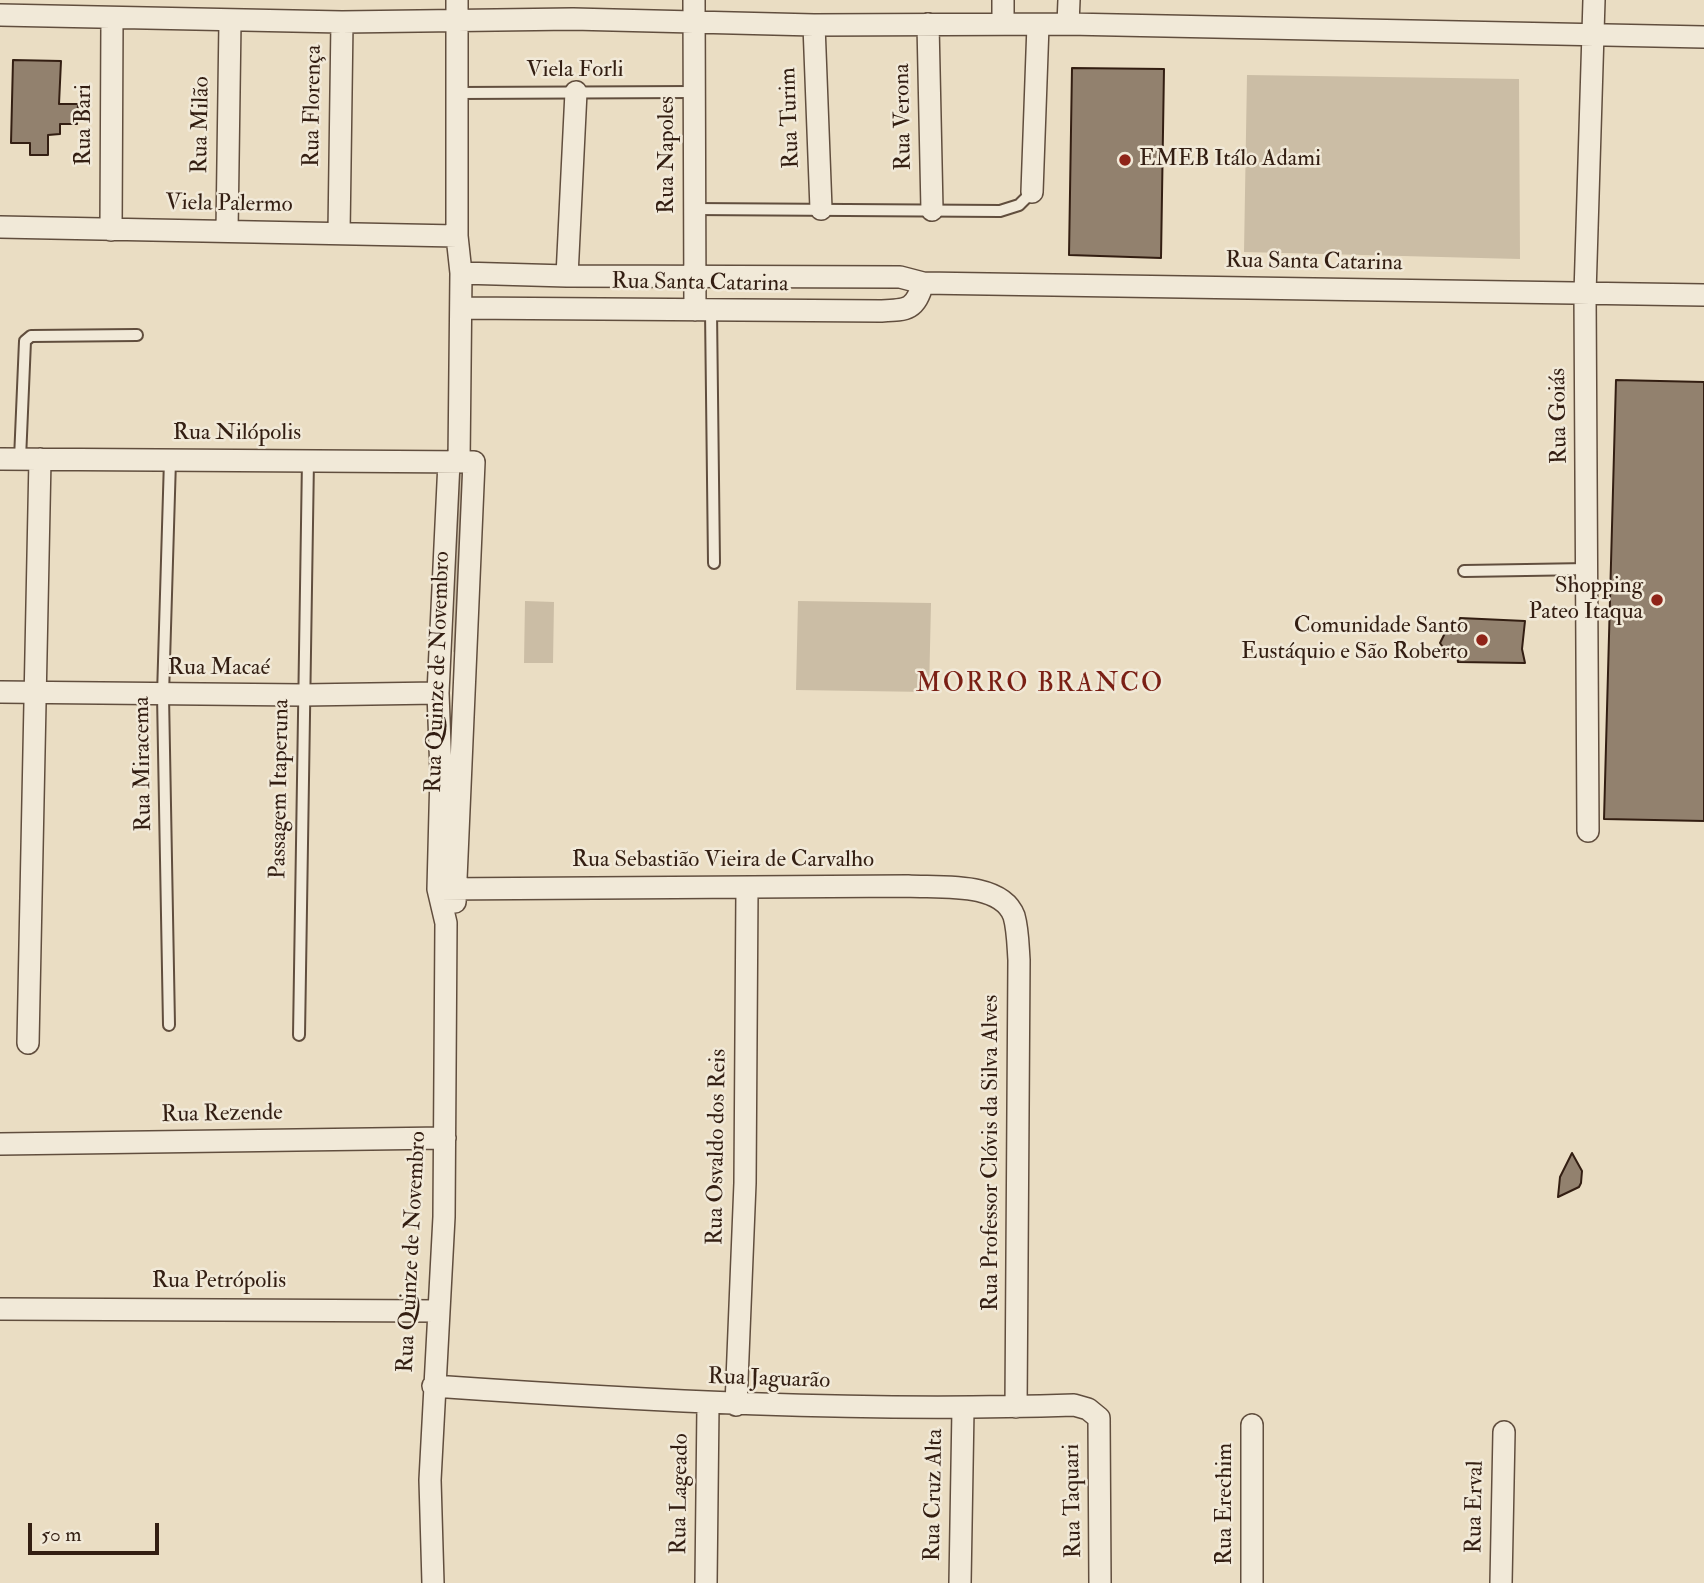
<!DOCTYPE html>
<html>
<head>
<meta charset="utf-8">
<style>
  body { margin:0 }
  #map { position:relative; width:1704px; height:1583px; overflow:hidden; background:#eaddc3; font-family:"IM FELL Double Pica",serif }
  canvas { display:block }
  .scale { position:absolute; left:28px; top:1523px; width:131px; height:32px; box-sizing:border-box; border:4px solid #331e12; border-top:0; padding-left:9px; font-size:21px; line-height:24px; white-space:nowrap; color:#331e12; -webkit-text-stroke:5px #f1e9d8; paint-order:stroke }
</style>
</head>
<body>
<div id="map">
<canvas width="1704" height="1583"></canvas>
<div class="scale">50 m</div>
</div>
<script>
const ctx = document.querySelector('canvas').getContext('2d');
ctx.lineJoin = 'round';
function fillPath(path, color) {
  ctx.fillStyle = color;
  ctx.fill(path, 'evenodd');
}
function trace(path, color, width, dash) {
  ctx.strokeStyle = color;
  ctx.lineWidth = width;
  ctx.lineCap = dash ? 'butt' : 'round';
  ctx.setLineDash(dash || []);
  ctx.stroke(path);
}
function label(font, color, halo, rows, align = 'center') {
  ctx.font = font + ' "IM FELL Double Pica",serif';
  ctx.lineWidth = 5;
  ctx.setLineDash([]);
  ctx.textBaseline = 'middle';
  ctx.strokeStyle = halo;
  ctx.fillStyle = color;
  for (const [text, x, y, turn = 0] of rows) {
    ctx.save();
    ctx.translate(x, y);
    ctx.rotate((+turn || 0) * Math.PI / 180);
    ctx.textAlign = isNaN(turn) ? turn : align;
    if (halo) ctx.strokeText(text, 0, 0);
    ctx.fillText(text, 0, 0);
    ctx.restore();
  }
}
fillPath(new Path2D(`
  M1247,75L1519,79L1520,259L1244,252Z
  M459,471L466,473L460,653L453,652Z
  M525,601L554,602L553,663H524Z
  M798,601L931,603L929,692L796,690Z`), '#cbbda5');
const building = new Path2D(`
  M13,60L61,61L59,104H78L77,124H60V134L48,135V155H30V143H11Z
  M1072,68L1164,69L1161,258L1069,255Z
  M1616,380L1704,382V821L1604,819Z
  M1460,618L1525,621L1522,649L1525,663L1458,662L1457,656H1449L1440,643L1448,627L1458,628Z
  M1572,1153L1582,1171L1581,1183L1579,1187L1558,1197L1560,1177Z`);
fillPath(building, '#92816e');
trace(building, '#331e12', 2);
const lane = new Path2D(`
  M457,93L694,92
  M693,209L1000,211L1019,205L1032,192
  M711,311L714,563
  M20,459L25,341L31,336L137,335
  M1464,571L1588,569
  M169,1025L163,695L170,460
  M299,1035L308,460`);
const street = new Path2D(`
  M457,0V236L461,273L459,462
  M694,0L695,310
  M0,15L342,22L573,19L814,25L1068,24L1704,37
  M1003,23V0
  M928,24L932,210
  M1068,24L1069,0
  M814,25L821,209
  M1032,192L1038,25
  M0,227L457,236
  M111,230L112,19
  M227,231L230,21
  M339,233L342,22
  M461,273L567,276L900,277L923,283L1704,295
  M567,276L576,92
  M461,308L881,311C908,310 915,310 923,283
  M0,459L474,462L455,902
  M0,692L303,695L438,693
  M1588,831L1585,294L1594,0
  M438,889L908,886C938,888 1001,881 1014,916C1018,930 1018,946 1019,960L1016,1407
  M28,1043L40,459
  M0,1144L445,1138
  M0,1309L439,1311
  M433,1386C649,1401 857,1412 1074,1405L1088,1409L1099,1418L1100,1583
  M736,1405L745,1183L747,889
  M433,1583L430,1480L444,1217L446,923L438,889L441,773L438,693L449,462
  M706,1583L708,1405
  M960,1583L963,1409
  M1252,1583V1425
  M1501,1583L1504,1432`);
trace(lane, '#614e3e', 14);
trace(street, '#614e3e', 24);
trace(lane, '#f1e9d8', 10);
trace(street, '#f1e9d8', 21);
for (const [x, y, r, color] of [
  [1125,160,7,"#8f2418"],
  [1657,600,7,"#8f2418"],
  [1482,640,7,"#8f2418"]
]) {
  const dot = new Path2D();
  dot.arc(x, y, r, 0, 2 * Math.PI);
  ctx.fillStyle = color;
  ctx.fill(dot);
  trace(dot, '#f1e9d8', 2.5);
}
label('23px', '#331e12', '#f1e9d8', [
  ["Viela Forli",575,71],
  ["Rua Florença",314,106,-89],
  ["Rua Verona",904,117,-91],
  ["Rua Turim",791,118,-92],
  ["Rua Bari",85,125,-90],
  ["Rua Milão",202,125,-89],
  ["Rua Napoles",668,155,-90],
  ["Viela Palermo",229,205,1],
  ["Rua Santa Catarina",1314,263,1],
  ["Rua Santa Catarina",700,284,1],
  ["Rua Goiás",1560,416,-91],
  ["Rua Nilópolis",237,434],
  ["Rua Macaé",219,669],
  ["Rua Quinze de Novembro",439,672,-88],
  ["Rua Miracema",144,764,-91],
  ["Passagem Itaperuna",281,789,-89],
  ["Rua Sebastião Vieira de Carvalho",723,861],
  ["Rua Rezende",222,1115,-1],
  ["Rua Osvaldo dos Reis",718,1147,-89],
  ["Rua Professor Clóvis da Silva Alves",992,1153,-90],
  ["Rua Quinze de Novembro",413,1252,-87],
  ["Rua Petrópolis",219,1282],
  ["Rua Jaguarão",769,1380,2],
  ["Rua Lageado",681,1494,-89],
  ["Rua Cruz Alta",935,1495,-89],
  ["Rua Taquari",1074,1501,-91],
  ["Rua Erechim",1226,1504,-90],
  ["Rua Erval",1476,1507,-89]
]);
label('23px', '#331e12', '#f1e9d8', [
  ["EMEB Itálo Adami",1139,160,"left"],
  ["Shopping",1643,587],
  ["Pateo Itaqua",1643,613],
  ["Comunidade Santo",1468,627],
  ["Eustáquio e São Roberto",1468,653]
], 'right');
ctx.letterSpacing = '2px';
label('26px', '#7a1f14', '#f1e9d8', [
  ["MORRO BRANCO",1040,685]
]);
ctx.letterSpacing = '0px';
</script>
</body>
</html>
